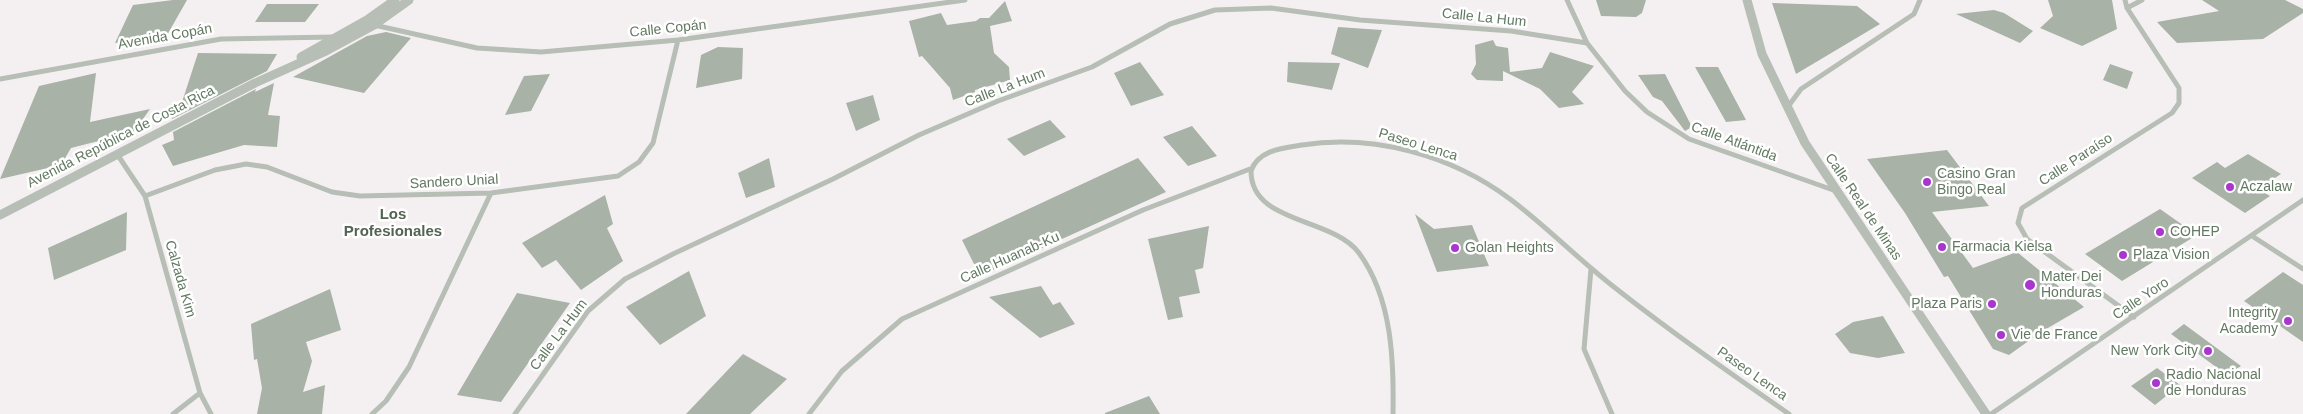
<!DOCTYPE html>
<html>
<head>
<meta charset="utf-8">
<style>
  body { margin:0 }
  canvas { display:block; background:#f4f0f2 }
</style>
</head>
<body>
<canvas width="2303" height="414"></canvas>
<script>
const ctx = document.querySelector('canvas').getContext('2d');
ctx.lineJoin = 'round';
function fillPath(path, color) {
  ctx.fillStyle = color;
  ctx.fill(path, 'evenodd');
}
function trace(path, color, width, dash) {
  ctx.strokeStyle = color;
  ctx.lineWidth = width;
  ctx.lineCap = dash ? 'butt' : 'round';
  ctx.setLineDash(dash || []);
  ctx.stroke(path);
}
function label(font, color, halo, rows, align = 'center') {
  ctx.font = font + ' Arial,sans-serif';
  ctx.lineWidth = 5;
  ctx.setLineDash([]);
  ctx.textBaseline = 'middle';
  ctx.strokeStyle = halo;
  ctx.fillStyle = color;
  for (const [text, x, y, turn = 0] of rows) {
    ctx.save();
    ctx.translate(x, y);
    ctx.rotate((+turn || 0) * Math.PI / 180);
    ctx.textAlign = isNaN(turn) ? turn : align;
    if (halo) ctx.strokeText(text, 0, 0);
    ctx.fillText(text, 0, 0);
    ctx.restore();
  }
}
fillPath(new Path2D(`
  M173,0H187L166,37L115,43L133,5Z
  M1596,0H1646L1642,13L1636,17L1601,16Z
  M2048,0H2112L2117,29L2082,46L2040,28L2053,16Z
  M2202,0H2285L2303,9V13L2263,39L2177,43L2157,22L2219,11Z
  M1005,1L1012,21L990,26L994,53L1009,67L1010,80L975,90V92L953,100L950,88L922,56L919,57L909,21L941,13L947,25L976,21L980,18H989Z
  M1772,3L1857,6L1880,24L1796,74Z
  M267,4H319L305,22H255Z
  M1994,10L2004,13L2033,31L2020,43L1956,14Z
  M1338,27L1382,30L1368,68L1331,54Z
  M386,32L411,38L364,93L293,77L367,36Z
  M1493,40L1496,46L1508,48L1510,72L1542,68L1550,52L1594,66L1572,92L1584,104L1559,108L1540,89L1503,71V81L1477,80L1471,74L1476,64L1475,45Z
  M718,47L743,48L742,79L696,88L701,55Z
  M198,53L277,54L267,71L172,119L170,105L182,102Z
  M1140,62L1164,95L1131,106L1114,73Z
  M1288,62L1340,63L1332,90L1287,82Z
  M2110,64L2133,72L2127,89L2103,80Z
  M1695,67H1718L1746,120L1726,122Z
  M96,73L90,122L150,109L134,132L71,148L61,165L0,179L39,86Z
  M550,74L531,111L505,115L524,76Z
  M1665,74L1692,127L1685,131L1662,101L1653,97L1638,75Z
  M274,83L268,115L280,116L277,147L244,145L173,166L162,145L174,140L173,132L256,89L255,92Z
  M873,95L880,120L856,131L846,103Z
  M1050,120L1066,137L1024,156L1007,139Z
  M1192,126L1217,156L1188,166L1163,137Z
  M1947,150L1989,206L1932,212L1973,268L2017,252L2084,307L2041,332L2009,355L1993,349L1948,276L1944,277L1905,213L1867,159Z
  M2248,154L2281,174L2258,189L2270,196L2245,213L2192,178L2217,162L2225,168Z
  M769,158L775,187L746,198L738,173Z
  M1138,158L1166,192L980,276L962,240Z
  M605,195L613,224L607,228L623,261L581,290L556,260L542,268L522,243Z
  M2160,209L2197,235L2122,281L2085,254Z
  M127,212L126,250L54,280L48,248Z
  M1415,214L1434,229L1472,225L1489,266L1437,272Z
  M1209,226L1203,268L1195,270L1200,293L1179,297L1183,317L1168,320L1148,239Z
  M689,271L706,316L660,345L626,307Z
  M2283,272L2303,285V342L2244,301Z
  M1041,286L1053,305L1060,302L1075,324L1040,338L989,297Z
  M330,289L341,330L306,342L312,361L303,392L325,385L322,414H257L262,388L257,359L254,360L251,324Z
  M517,293L570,303L501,402L457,395Z
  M1883,316L1905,353L1878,358L1850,353L1835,334L1853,322Z
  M2184,324L2241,366L2227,375L2171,334Z
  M743,354L787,379L750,414H686Z
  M2157,368L2180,385L2155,405L2131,386Z
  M1149,396L1160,414H1105V413Z`), '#a8b2a7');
trace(new Path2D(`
  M1567,0L1587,43L1625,91L1647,112L1689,139L1836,191
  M2125,0L2127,8L2179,88V103L2172,113L2022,208L2018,223L2027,239L2134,317
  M2127,8L2142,0
  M374,25L477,48L541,52L678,40L965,0
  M0,79L221,39L333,37
  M1787,108L1801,89L1914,14L1920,0
  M117,154L145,196L200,393L211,414
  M145,196L215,170L246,164L267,167L332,192L360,196L491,193L618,176L639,162L653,143L678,40
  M2252,236L2303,269
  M1591,269L1584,349L1612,414
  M173,414L200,393
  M372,414L386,401L409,367L491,193
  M515,414L588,311L625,279L673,254L833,179L919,135L998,101L1092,67L1170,24L1215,10L1271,8L1360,20L1511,31L1587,43
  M809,414L842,371L902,319L1143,210L1250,169
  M1393,414C1394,360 1392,298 1359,253C1332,217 1251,224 1251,171C1258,150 1283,148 1302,145C1374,134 1451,155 1510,199C1546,226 1578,259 1614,287C1671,332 1730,373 1789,414
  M1991,414L2303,200`), '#b7beb6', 5);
trace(new Path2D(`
  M1747,0L1762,54L1805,143L1986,414
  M301,57L367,20L395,0
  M0,215L255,83L324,52L374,25L409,0`), '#b7beb6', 9);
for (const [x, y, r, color] of [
  [1927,182,5,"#aa35cf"],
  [2230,187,5,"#aa35cf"],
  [2160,232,5,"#aa35cf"],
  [1942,247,5,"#aa35cf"],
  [1455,248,5,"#aa35cf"],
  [2123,255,5,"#aa35cf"],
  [2030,285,6,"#aa35cf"],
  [1992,304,5,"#aa35cf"],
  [2288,321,5,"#aa35cf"],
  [2001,335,5,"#aa35cf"],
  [2208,351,5,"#aa35cf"],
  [2156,383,5,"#aa35cf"]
]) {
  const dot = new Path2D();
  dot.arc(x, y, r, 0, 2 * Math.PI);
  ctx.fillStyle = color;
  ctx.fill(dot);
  trace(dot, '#fff', 2);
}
label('14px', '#637962', '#fff', [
  ["Calle La Hum",1484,18,6],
  ["Calle Copán",668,29,-6],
  ["Avenida Copán",165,37,-10],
  ["Calle La Hum",1005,88,-21],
  ["Avenida República de Costa Rica",121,137,-27],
  ["Calle Atlántida",1734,142,20],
  ["Paseo Lenca",1418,145,17],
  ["Calle Paraíso",2076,160,-33],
  ["Sandero Unial",454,182,-3],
  ["Calle Real de Minas",1863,207,56],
  ["Calle Huanab-Ku",1010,258,-24],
  ["Calzada Kim",180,279,74],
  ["Calle Yoro",2141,299,-34],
  ["Calle La Hum",559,335,-53],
  ["Paseo Lenca",1752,374,35]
]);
label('14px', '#637962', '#fff', [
  ["Casino Gran",1937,174],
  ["Bingo Real",1937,190],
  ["Aczalaw",2240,187],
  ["COHEP",2170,232],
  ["Farmacia Kielsa",1952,247],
  ["Golan Heights",1465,248],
  ["Plaza Vision",2133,255],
  ["Mater Dei",2041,277],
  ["Honduras",2041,293],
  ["Plaza Paris",1982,304,"right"],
  ["Integrity",2278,313,"right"],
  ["Academy",2278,329,"right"],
  ["Vie de France",2011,335],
  ["New York City",2198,351,"right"],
  ["Radio Nacional",2166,375],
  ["de Honduras",2166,391]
], 'left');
label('bold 15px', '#536453', '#fff', [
  ["Los",393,215],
  ["Profesionales",393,232]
]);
</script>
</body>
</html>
